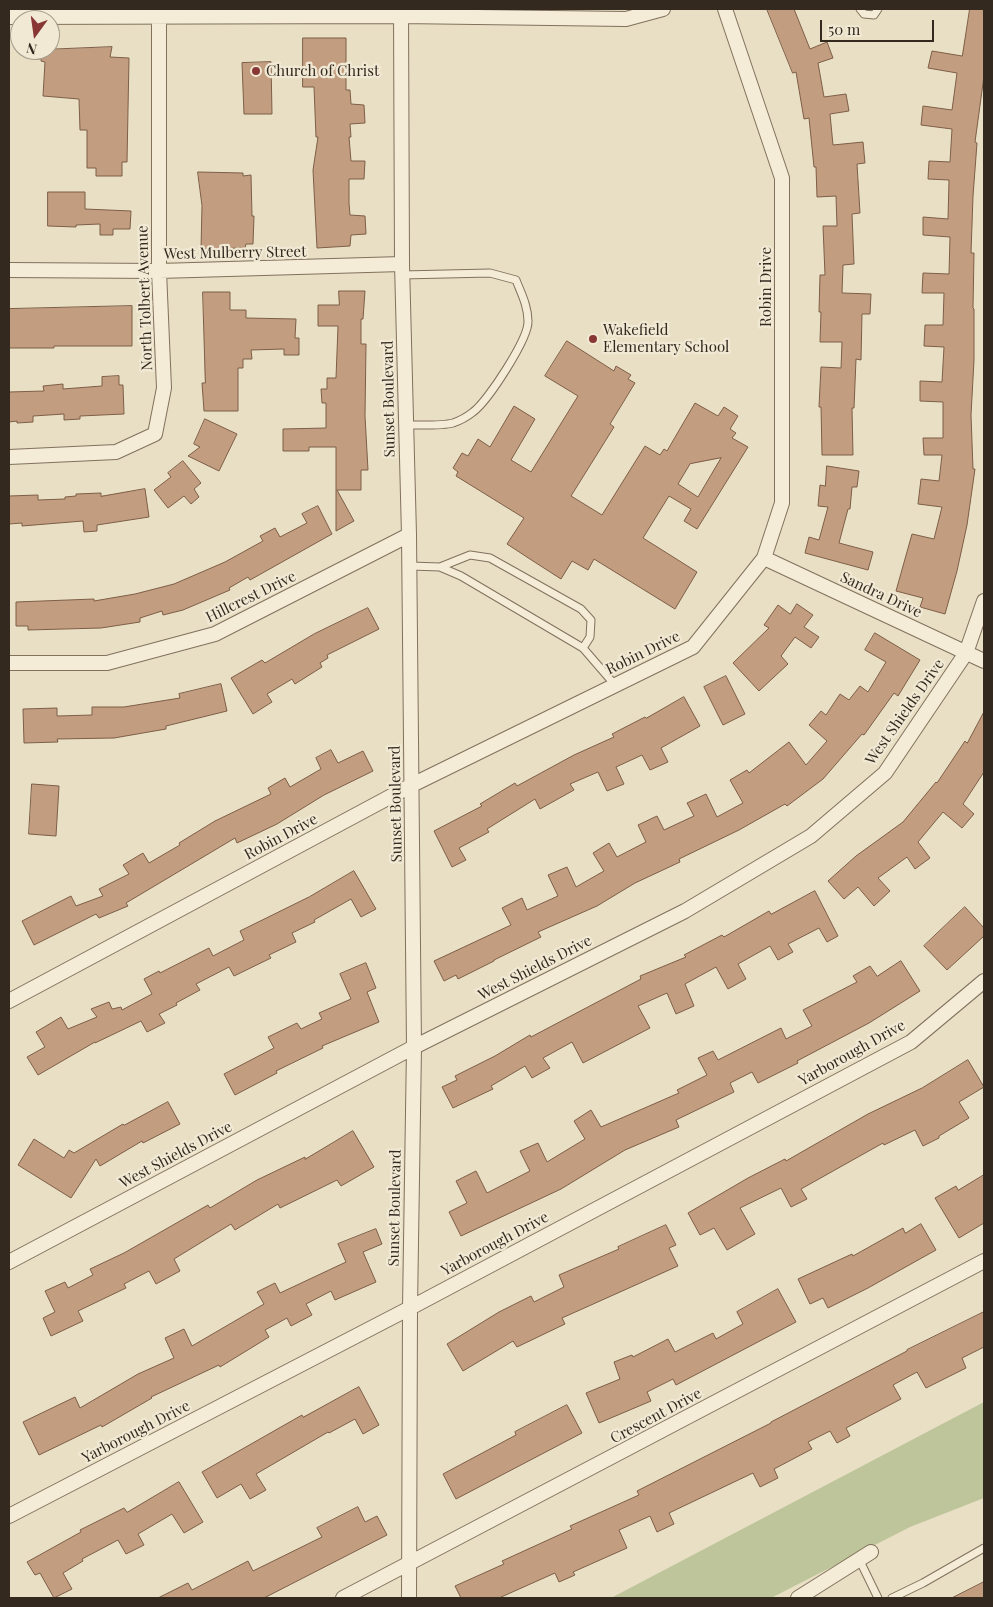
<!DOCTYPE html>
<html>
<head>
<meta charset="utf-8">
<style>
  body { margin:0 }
  #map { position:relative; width:993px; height:1607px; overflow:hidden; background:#e8dfc5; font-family:"Playfair Display",serif }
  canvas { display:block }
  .frame { position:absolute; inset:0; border:10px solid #33291f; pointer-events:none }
  .north { position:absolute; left:10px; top:10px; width:50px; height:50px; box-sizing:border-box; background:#f1e9d4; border:1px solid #a59c8c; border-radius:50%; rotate:194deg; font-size:14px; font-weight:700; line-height:20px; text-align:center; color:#33291f }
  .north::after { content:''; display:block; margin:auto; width:18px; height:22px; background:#883735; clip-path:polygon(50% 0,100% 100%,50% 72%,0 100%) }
  .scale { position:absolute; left:820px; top:20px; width:114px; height:22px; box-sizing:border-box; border:2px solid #33291f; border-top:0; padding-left:6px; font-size:15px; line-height:18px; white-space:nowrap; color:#33291f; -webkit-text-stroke:4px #f1e9d4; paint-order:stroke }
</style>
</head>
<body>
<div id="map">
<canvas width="993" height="1607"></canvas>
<div class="frame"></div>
<div class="north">N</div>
<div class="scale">50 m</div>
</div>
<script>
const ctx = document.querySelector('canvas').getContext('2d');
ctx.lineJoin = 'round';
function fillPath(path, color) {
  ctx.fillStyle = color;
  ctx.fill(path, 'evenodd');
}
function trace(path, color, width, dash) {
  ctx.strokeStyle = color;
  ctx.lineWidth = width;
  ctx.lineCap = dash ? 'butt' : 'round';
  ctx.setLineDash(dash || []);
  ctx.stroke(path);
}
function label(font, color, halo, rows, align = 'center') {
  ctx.font = font + ' "Playfair Display",serif';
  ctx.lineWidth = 4.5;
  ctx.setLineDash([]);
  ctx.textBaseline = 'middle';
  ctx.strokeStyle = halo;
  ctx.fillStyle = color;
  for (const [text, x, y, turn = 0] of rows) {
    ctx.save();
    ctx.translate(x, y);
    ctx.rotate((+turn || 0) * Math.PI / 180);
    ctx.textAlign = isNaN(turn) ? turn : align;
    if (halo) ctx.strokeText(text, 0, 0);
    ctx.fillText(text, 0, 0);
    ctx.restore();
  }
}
fillPath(new Path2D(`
  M984,1402V1498L910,1527L771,1598H611Z`), '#bec59a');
const building = new Path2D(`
  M767,9H794L810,49L827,42L833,58L818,63L824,97L846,94L849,111L830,114L833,145L863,142L865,163L857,164L860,213L852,214L854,264L843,265L842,293L871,294L870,314H862L861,360L856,359L854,408H852L853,455H822L821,407H819L821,367L841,368L842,342H820L821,312H819L820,275H825L823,226H837L836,196L817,197L816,167H814L809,118L804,119L796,72L793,73Z
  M970,9H984V76L975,142L977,143L973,196L971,253H974L973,308L974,309V360L971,415L973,469H975L967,525L957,571L945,614L920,607L923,598L896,591L912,534L934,539L942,507L918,504L921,479L939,481L942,455H924L923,438H943V402L920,401V381L942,382L944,347L924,346L925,325H943L944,293H922L923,273L949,274L950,237L923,235V217L948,219L949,180L928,179L929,161L950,162L952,129L921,125L923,106L952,110L957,73L928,68L932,51L962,56Z
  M303,38H346V90H350L351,104L364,105L365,123L350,124L351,137H349L351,161H365L364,179H349V203L350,215L365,216L366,234L351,235L350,246L317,248L313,170L318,137H316L314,87H303Z
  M112,47L110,57L129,58L127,162H122V176H96V168H87V130H80L79,99L43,96L45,62L41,61V50Z
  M271,62L272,114H244L242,63Z
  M198,172L243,173V176L251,175L252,216H254L253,244H246L245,248L201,249L202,206Z
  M48,192H85V209L131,211L130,229H113V235H100V224L76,225V227L48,226Z
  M339,291H365L363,319H361V344H366L365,416L368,470H361V490H337L354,521L336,531V447H309V451H283V429L326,428V403H322L321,389H327V378H336L338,326H318V305H339Z
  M203,292H230V310H246V318L296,319L295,338H299V355H284V349L251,350L252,359H243V368H238V411H204L202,383H205Z
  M132,306V346H54V348H9V309Z
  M567,341L614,371L616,366L631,375L628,379L635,383L610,424L614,427L571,496L602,515L645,446L660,455L664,449L667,451L695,403L718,416L724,407L738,416L730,429L736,433L732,438L748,447L697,529L684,521L691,509L669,496L643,538L697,572L675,609L594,559L588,570L572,561L561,579L533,561L507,544L524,518L456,476L458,472L453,468L462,453L468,456L478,439L490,447L514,406L535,419L511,460L531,472L578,396L545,376ZM721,458L698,497L678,484L690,464Z
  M119,376V385H123L124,414L80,416V419L64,420V414L33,416V422L17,423V421L9,422V392L44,391L43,386L63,384V389L102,386V377Z
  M205,419L237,434L219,471L188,456L200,447L194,444Z
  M183,461L201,483L194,489L199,497L191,504L184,496L168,508L154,490L171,477L168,473Z
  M827,466L859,471L857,487H852L850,509H848L839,543L873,552L868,570L805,553L809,537L819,540L828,507L818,506L820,485L825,486Z
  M145,489L149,517L97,525V531L84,532L83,521L22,526V523L9,524V496L38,495V500L65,499V497L76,496V494L101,493V496Z
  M318,506L332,534L250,580L248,577L229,588L230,590L183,610L163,615L162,611L140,618V622L101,628L28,630V626H16V602L94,599V601L135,594L174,584L225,562L263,541L260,536L275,528L280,537L307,523L302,514Z
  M797,604L813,615L804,627L819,637L811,648L795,637L781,656L788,664L759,691L733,663L769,628L764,625L778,605L790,614Z
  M368,608L379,629L327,655L328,658L320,663L322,667L295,684L292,679L267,694L272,702L253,714L231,678L262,660L265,663L314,634Z
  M875,633L920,660L898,696L894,693L864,735L862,734L823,779L787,806L785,804L739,830L679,859L680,862L635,883L597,906L538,932L541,937L494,960V961L458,979L456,975L444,981L434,961L511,925L502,908L522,898L527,910L558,896L548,875L567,867L576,887L604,871L593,853L609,843L617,857L646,842L638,825L657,816L664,830L694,816L687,803L706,794L717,817L743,803L730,780L747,770L749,773L789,742L806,765L827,741L809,725L821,711L826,715L840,694L849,700L860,686L868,692L886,662L865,650Z
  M726,676L745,714L723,725L704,687Z
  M221,684L227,711L166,726V729L114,738L57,739L58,742L24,743L23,709L57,708V716L92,715V707H124L180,698L179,694Z
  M684,697L700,726L661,748L668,762L650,770L642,755L616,767L624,784L607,791L598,772L570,784L574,790L540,809L535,799L487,829L489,832L459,848L466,860L452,867L434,831L482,806L480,804L515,783L517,786L574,755L614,737L612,734L645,717L646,718Z
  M984,712V772L963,804L974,814L962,828L943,812L918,842L930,858L915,869L907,857L878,878L890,891L874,906L858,887L844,899L828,881L856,856L903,822L936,782L937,783L965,741L967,743Z
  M331,750L338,763L363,751L373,771L324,795L277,824L237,843L235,838L126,903L128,906L99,918L96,914L34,945L22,921L71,896L76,906L103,896L99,889L129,874L123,865L143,853L149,863L180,845L179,843L215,821L271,794L268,788L285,778L290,787L321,769L316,758Z
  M32,784L59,786L56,836L29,834Z
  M354,871L376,909L361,917L351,899L314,920L315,922L292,933L296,942L269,955L271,958L234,976L229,967L196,984L200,990L176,1003L177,1005L159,1014L165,1023L147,1032L141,1021L95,1043V1042L38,1075L27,1057L45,1047L36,1032L61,1017L68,1029L97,1017L91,1009L109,1002L112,1009L121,1007L122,1010L152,994L144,979L159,971L160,973L209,948L213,956L244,940L240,931L309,897Z
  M815,891L838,936L827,942L819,928L788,944L793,952L778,960L770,946L738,964L746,979L728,989L716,967L685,984L694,1006L676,1014L667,993L638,1006L650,1028L583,1063L572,1042L543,1058L550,1068L532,1078L525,1066L491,1086L493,1089L453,1108L442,1087L457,1080L455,1076L495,1056L530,1035L531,1037L641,979L640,976L686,957L684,955L722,935L724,937L769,911L771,914Z
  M965,907L984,928V936L947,970L924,946Z
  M901,961L920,991L869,1023L797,1061L798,1063L758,1083L752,1072L730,1083L734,1092L676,1120L679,1127L625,1150L561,1189L461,1236L449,1212L467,1203L456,1181L476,1171L487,1193L530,1171L520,1151L538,1143L547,1162L585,1139L574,1121L591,1110L601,1127L679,1093L677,1090L707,1075L698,1058L713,1051L718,1060L781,1028L786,1039L812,1026L803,1010L857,982L853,976L870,966L877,976Z
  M366,963L376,988L367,992L379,1022L322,1046L323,1048L276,1071L277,1073L235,1095L224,1074L274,1048L268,1037L297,1023L301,1029L322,1019L319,1013L351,999L340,974Z
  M968,1060L984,1087L959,1102L969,1118L939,1136V1138L923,1146L915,1130L884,1145L883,1143L801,1189L807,1199L791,1207L781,1188L740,1208L755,1234L727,1250L714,1228L700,1235L688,1213L748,1178L785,1159L786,1161L868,1114L922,1088Z
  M168,1102L180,1124L143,1143L142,1141L100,1166L96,1159L71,1198L18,1165L34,1139L64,1158L69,1150L74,1153L123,1124L124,1125Z
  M353,1131L374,1167L341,1186L337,1180L280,1208L278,1204L235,1230L231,1224L174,1259L180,1271L156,1284L149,1271L124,1284L126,1288L78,1311L83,1321L51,1336L43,1318L55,1312L45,1291L65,1282L68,1288L93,1275L90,1269L124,1253L208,1205L210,1208L257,1180L305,1157V1159Z
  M984,1175V1223L959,1238L935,1198L956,1186L958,1190Z
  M921,1224L936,1250L868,1288L828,1308L823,1298L810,1304L798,1279L852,1254L853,1256L903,1228L905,1233Z
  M666,1225L676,1245L669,1248L678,1266L562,1318L565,1324L517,1347L513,1341L463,1371L447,1344L499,1312L531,1296L534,1302L564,1287L559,1275L619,1249L618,1247Z
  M376,1229L382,1244L363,1252L376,1282L335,1300L331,1291L306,1304L312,1315L291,1326L287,1318L265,1330L269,1337L220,1367L219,1365L151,1397L152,1398L102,1427L101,1425L39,1455L23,1422L75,1397L80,1408L138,1374L174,1358L165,1338L184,1329L192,1346L264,1304L257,1292L275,1283L280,1293L346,1262L338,1244Z
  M778,1289L796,1322L676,1385L673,1379L647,1392L651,1401L599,1423L586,1393L620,1379L614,1362L632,1355L633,1357L668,1339L675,1352L713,1333L716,1339L743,1324L737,1312Z
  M984,1312V1347L962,1358L966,1368L926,1388L917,1372L893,1385L901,1399L846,1428L850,1436L837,1443L830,1431L808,1442L812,1449L774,1469L778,1478L760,1487L753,1473L669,1513L674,1524L657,1532L650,1516L619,1530L627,1548L573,1572L575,1575L559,1582L555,1573L499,1598H461L455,1586L504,1564L502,1561L572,1529L570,1526L639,1495L637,1491L771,1423V1422L907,1351V1350Z
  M359,1387L379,1425L363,1434L355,1419L329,1433L328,1432L256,1474L266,1490L250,1499L241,1484L217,1498L202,1472L302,1415L303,1417Z
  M567,1405L582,1433L456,1499L443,1474L516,1435L515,1432Z
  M179,1482L203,1522L184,1533L172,1514L138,1534L144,1545L126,1554L118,1540L82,1559L83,1561L63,1573L72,1589L54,1598L40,1573L35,1575L27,1562L81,1532L80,1530L124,1508L127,1512Z
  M358,1507L365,1522L377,1516L387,1535L264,1598H158L188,1583L192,1590L248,1561L253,1571L322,1537L317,1528Z
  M984,1582V1598H952Z`);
fillPath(building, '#c29d80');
trace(building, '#7d5e46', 1);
const service = new Path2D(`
  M860,9L864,14L874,15L878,9
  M402,275L490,273L516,280C521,293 528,306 528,321C529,338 488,401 473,412C468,416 459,421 453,423C442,426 418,425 406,425
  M410,566L440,567L461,576L583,648L615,685
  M440,567L470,555L490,558L581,609L591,620L590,637L583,648
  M859,1559L878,1598
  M892,1598L923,1583L984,1548`);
const minor = new Path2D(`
  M401,9L402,264L409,535L414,1047L410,1308L409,1598
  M9,17L401,16L626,19L663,9
  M9,270L159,271L402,264
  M9,457L116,452L155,434L164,388L159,271V9
  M764,558L984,661
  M9,663H107L215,634L409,535
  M9,1001L412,785L693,647L764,558L782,503V178L725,9
  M9,1262L414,1047L685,911L811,836L885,773L966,653L984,601
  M9,1516L410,1308L911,1042L984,981
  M343,1598L984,1261
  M798,1598L871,1552`);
trace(service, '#81715d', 9);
trace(minor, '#81715d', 16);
trace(service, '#f4ecd7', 7);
trace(minor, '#f4ecd7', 14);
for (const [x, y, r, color] of [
  [256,71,5,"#883735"],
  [593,339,5,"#883735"]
]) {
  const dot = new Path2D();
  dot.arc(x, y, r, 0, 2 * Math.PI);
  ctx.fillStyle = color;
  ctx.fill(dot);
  trace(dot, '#f1e9d4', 2);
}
label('15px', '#33291f', '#f1e9d4', [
  ["Church of Christ",266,71],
  ["Wakefield",603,330],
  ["Elementary School",603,347]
], 'left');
label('15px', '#33291f', '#f1e9d4', [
  ["West Mulberry Street",235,253,-1],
  ["Robin Drive",766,287,-90],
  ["North Tolbert Avenue",145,298,-92],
  ["Sunset Boulevard",389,399,-91],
  ["Sandra Drive",881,595,25],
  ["Hillcrest Drive",251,597,-26],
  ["Robin Drive",643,653,-26],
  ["West Shields Drive",905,712,-55],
  ["Sunset Boulevard",396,804,-91],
  ["Robin Drive",281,837,-28],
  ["West Shields Drive",535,968,-27],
  ["Yarborough Drive",852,1053,-29],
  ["West Shields Drive",176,1155,-28],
  ["Sunset Boulevard",395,1208,-89],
  ["Yarborough Drive",495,1244,-28],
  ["Crescent Drive",656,1416,-28],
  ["Yarborough Drive",136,1432,-27]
]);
</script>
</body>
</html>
